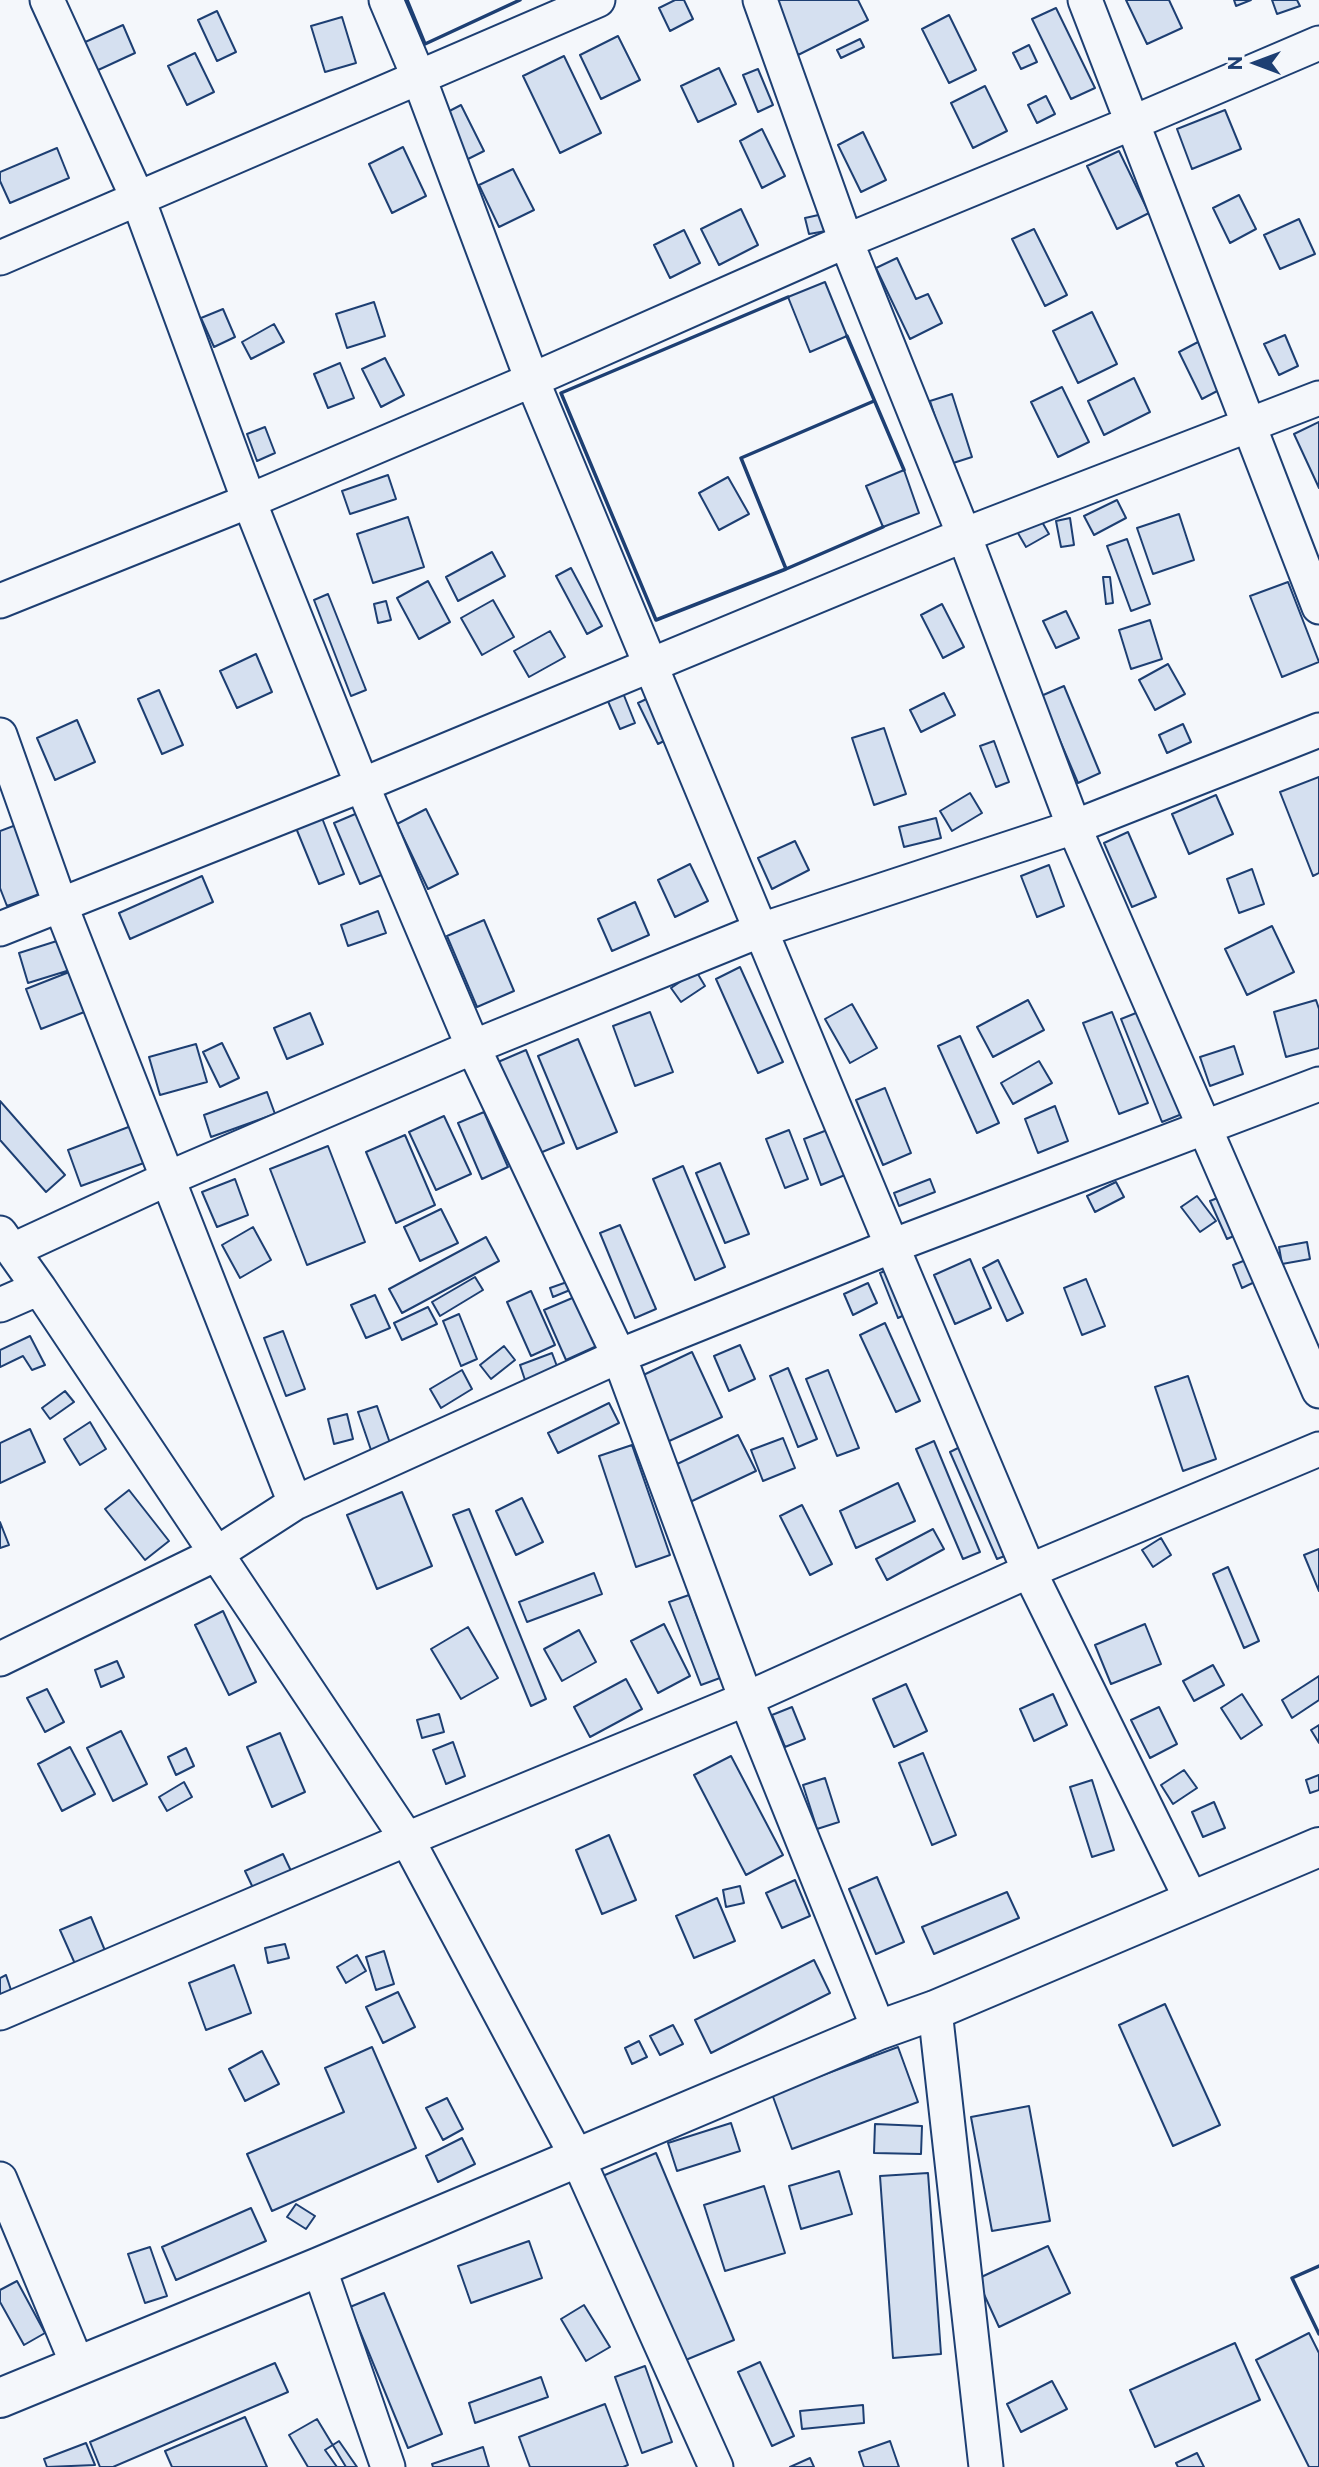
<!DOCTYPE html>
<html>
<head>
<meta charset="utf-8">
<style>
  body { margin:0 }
  #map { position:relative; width:1319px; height:2467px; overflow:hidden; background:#f4f7fb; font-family:Commissioner,sans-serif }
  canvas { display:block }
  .north { position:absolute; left:1221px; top:28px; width:70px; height:70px; -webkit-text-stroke:5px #f4f7fb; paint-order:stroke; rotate:270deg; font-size:19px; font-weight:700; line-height:28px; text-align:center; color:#1d3f73 }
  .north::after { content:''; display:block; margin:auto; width:24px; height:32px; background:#1d3f73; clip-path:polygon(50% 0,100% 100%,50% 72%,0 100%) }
</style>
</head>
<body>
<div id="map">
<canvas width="1319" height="2467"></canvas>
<div class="north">N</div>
</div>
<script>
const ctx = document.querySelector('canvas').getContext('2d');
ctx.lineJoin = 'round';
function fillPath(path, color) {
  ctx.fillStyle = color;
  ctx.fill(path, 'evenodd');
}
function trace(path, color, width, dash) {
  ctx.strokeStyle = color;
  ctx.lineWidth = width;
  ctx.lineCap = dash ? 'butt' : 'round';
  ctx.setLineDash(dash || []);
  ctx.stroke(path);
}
const building = new Path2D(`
  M675,0H684L693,19L670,31L659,8Z
  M772,0H858L868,20L798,55Z
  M1126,0H1169L1182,28L1147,44Z
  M1234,0H1251L1236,6Z
  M1272,0H1297L1300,6L1277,14Z
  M1056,8L1095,88L1071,99L1032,19Z
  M217,11L236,52L217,61L198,20Z
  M949,15L976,70L949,83L922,29Z
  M342,17L356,63L325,72L311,26Z
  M123,25L135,53L96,71L83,43Z
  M618,36L640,80L601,99L580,55Z
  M860,39L864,47L841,58L837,50Z
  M1029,45L1037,62L1021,69L1013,53Z
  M195,53L214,92L187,105L168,66Z
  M564,56L601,133L560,153L523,76Z
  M719,68L736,104L698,122L681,86Z
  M758,69L773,105L758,112L743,75Z
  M985,86L1007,131L973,148L951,103Z
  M1046,96L1055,114L1037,123L1028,105Z
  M461,105L484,151L458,164L436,118Z
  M1225,110L1241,149L1192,169L1177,129Z
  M762,129L785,176L762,188L740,141Z
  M863,132L886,180L861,192L838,145Z
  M403,147L426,196L392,213L369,164Z
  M57,148L69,178L10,203L0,181V172Z
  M1119,151L1149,213L1117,229L1087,166Z
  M513,169L534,210L499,227L479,185Z
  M1239,195L1256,229L1230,243L1213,208Z
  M741,209L758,245L719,265L701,229Z
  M823,214L826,231L809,234L805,218Z
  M1299,219L1315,254L1280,269L1264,235Z
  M1034,229L1067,295L1045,306L1012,239Z
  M684,230L700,263L670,278L654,245Z
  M897,258L916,299L928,294L942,323L910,339L876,268Z
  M825,282L847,336L810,352L788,297Z
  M374,302L385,336L347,348L336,314Z
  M223,309L235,337L214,347L201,318Z
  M1092,312L1117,364L1078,383L1053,331Z
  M274,324L284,342L251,359L242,342Z
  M1285,335L1298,366L1279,375L1264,344Z
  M1198,342L1221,389L1202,399L1179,352Z
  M385,358L404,395L381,407L362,369Z
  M340,363L354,398L328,408L314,374Z
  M1134,378L1150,412L1104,435L1088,401Z
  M1062,387L1089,442L1058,457L1031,402Z
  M952,394L972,457L950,464L930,401Z
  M1319,422V488L1294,434Z
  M265,427L275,453L257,461L247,434Z
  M904,470L919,513L883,527L866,486Z
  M388,475L396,499L350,514L342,491Z
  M728,477L749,514L719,530L699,493Z
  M1117,500L1126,518L1094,535L1084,516Z
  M1179,514L1194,560L1153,574L1137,528Z
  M1038,515L1049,534L1026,547L1015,528Z
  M408,517L424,567L373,583L357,534Z
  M1070,518L1074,545L1061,547L1056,521Z
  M1127,539L1150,604L1131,611L1107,546Z
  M492,552L505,576L458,601L446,577Z
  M571,568L602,626L587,634L556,576Z
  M1103,577H1110L1113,603L1106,604Z
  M428,581L450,622L419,639L397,598Z
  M1288,582L1319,662L1282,677L1250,596Z
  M328,594L366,690L351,696L314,600Z
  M493,600L514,637L482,655L461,618Z
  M386,601L391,620L378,623L374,604Z
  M942,604L964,647L943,658L921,615Z
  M1066,611L1079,638L1056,648L1043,621Z
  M1150,620L1162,659L1131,669L1119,630Z
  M550,631L565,657L529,677L514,651Z
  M256,654L272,692L237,708L220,671Z
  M1168,664L1185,694L1155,710L1139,680Z
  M1064,686L1100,773L1078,783L1041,696Z
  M159,690L183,745L162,754L138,699Z
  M623,693L635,723L620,729L607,699Z
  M944,693L955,715L921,732L910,710Z
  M655,695L674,736L658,744L638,703Z
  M77,720L95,762L55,780L37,738Z
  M1183,724L1191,742L1167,753L1159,735Z
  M884,728L906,794L874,805L852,738Z
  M994,741L1009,782L996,787L980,746Z
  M1319,777V873L1313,876L1280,792Z
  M970,793L982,813L952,831L940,811Z
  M1216,795L1233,834L1189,854L1172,814Z
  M426,809L458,874L428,889L397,824Z
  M360,812L386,873L360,884L334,823Z
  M322,818L344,874L319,884L296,828Z
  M936,818L941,838L904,847L899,827Z
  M24,822L50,890L7,906L0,888V831Z
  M1128,832L1156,897L1132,907L1104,843Z
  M795,841L809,870L772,889L758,858Z
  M690,864L708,901L675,917L658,880Z
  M1049,865L1064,906L1037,917L1021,876Z
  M1252,869L1264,904L1239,913L1227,879Z
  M202,876L213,902L130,939L119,913Z
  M635,902L649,935L612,951L598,919Z
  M378,911L386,933L348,946L341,925Z
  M484,920L514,991L477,1007L447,936Z
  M1272,926L1294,972L1247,995L1225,949Z
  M60,940L70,970L28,983L19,953Z
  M82,967L97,1007L41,1029L26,989Z
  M740,967L783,1062L758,1073L716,979Z
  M696,971L705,986L681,1002L671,988Z
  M1028,1000L1044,1030L993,1057L977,1027Z
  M1316,1000L1319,1009V1048L1286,1057L1274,1012Z
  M852,1004L877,1048L850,1063L825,1019Z
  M1146,1009L1187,1112L1162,1122L1121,1019Z
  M650,1012L673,1072L635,1086L613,1026Z
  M1112,1012L1148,1103L1119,1114L1083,1023Z
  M310,1013L323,1044L287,1059L274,1028Z
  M960,1036L999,1123L977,1133L938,1046Z
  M578,1039L617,1132L577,1149L538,1056Z
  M222,1043L239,1078L220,1087L203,1052Z
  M196,1044L207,1082L160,1095L149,1057Z
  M1234,1046L1243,1074L1210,1086L1200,1057Z
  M526,1050L564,1143L535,1155L498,1062Z
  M1039,1061L1052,1083L1013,1104L1001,1083Z
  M885,1088L911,1153L883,1165L856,1100Z
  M267,1092L275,1114L211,1137L204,1115Z
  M0,1101L65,1175L46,1192L0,1140Z
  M1055,1106L1068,1141L1038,1153L1025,1119Z
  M484,1112L508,1167L482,1179L458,1123Z
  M444,1116L471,1174L436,1190L409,1132Z
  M139,1123L152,1160L81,1186L68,1150Z
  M835,1127L852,1172L821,1185L804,1139Z
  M789,1130L808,1179L785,1188L766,1139Z
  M405,1135L435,1205L396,1223L366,1152Z
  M328,1146L365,1242L307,1265L270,1169Z
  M720,1163L749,1234L725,1243L696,1173Z
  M683,1166L725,1267L695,1280L653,1179Z
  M235,1179L248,1215L217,1227L202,1192Z
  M930,1179L935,1192L899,1206L894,1193Z
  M1116,1182L1124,1197L1095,1212L1087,1196Z
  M1227,1194L1243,1232L1227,1239L1210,1201Z
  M1197,1196L1216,1221L1200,1232L1181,1207Z
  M441,1209L458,1243L420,1261L404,1227Z
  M620,1225L656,1309L635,1318L600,1233Z
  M253,1227L271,1260L240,1278L222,1245Z
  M486,1237L499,1261L402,1313L389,1289Z
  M1307,1242L1310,1259L1282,1264L1279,1247Z
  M1251,1258L1259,1280L1242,1288L1233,1265Z
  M970,1259L991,1308L955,1324L934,1275Z
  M998,1260L1023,1313L1007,1321L983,1268Z
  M897,1266L915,1310L898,1318L880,1273Z
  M475,1277L483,1290L440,1316L432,1302Z
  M1086,1279L1105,1326L1082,1335L1064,1288Z
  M567,1282L570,1290L553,1297L550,1288Z
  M868,1283L877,1303L853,1315L844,1294Z
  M531,1291L555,1345L531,1356L507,1302Z
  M375,1295L390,1328L366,1338L351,1305Z
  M577,1296L599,1345L566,1360L544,1310Z
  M428,1307L437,1324L402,1340L394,1323Z
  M459,1314L477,1359L461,1366L443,1321Z
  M885,1323L920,1401L896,1412L860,1335Z
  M283,1331L305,1389L286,1396L264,1338Z
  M30,1336L45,1365L32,1370L23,1356L0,1367V1350Z
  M740,1345L755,1379L729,1391L714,1356Z
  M504,1346L515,1360L491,1379L480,1365Z
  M692,1352L722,1417L667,1442L637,1378Z
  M552,1353L558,1369L525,1380L520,1365Z
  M788,1368L817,1439L798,1447L770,1376Z
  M462,1370L472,1389L441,1408L430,1389Z
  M828,1370L859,1448L837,1456L806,1379Z
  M1188,1376L1216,1459L1183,1471L1155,1387Z
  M65,1391L74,1402L50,1419L42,1408Z
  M609,1403L619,1423L558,1453L548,1433Z
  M377,1406L390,1443L371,1450L358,1412Z
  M347,1414L353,1439L334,1444L328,1419Z
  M90,1422L106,1449L80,1465L64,1439Z
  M30,1429L45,1462L0,1483V1443Z
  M738,1435L756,1471L690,1502L673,1466Z
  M783,1438L795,1468L763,1481L751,1450Z
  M934,1441L980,1552L963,1559L916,1449Z
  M968,1443L1015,1552L997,1559L950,1452Z
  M632,1445L670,1555L636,1567L599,1456Z
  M898,1483L915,1521L856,1548L840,1511Z
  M129,1490L169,1541L145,1560L105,1509Z
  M402,1492L432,1566L377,1589L347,1515Z
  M522,1498L543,1542L516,1555L496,1511Z
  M802,1505L832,1564L810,1575L780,1516Z
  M469,1509L546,1699L531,1706L453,1515Z
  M0,1522L9,1545L0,1548Z
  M933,1529L944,1549L887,1580L876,1559Z
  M1161,1538L1171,1555L1153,1567L1142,1550Z
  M1319,1549V1591L1304,1555Z
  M1228,1567L1259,1641L1244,1648L1213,1574Z
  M594,1573L602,1594L527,1622L519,1602Z
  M689,1595L720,1678L701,1685L669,1602Z
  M223,1611L256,1682L229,1695L195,1625Z
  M664,1624L690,1676L658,1693L631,1641Z
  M1145,1624L1161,1664L1111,1684L1095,1645Z
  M468,1627L498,1678L461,1699L431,1649Z
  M579,1630L596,1662L562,1681L544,1649Z
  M117,1661L124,1677L101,1687L95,1670Z
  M1213,1665L1224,1685L1194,1701L1183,1681Z
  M1319,1676V1700L1292,1718L1282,1700Z
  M626,1679L642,1709L590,1737L574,1707Z
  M906,1684L927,1731L894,1747L873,1699Z
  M47,1689L64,1722L45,1732L27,1698Z
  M1053,1694L1067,1725L1034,1741L1020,1709Z
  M1242,1694L1262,1725L1241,1739L1221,1708Z
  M792,1707L805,1739L785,1747L772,1715Z
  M1159,1707L1177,1744L1150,1758L1131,1720Z
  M439,1714L444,1732L422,1738L417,1720Z
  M1319,1725V1743L1311,1730Z
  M121,1731L147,1784L113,1801L87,1748Z
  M280,1733L305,1792L272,1807L247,1747Z
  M453,1742L465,1776L446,1784L433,1750Z
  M70,1747L95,1794L62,1811L38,1764Z
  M186,1748L194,1766L176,1775L168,1757Z
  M923,1753L956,1835L932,1845L899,1763Z
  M731,1756L783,1855L746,1875L694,1775Z
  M1184,1770L1197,1788L1173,1804L1161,1785Z
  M1319,1775V1790L1310,1793L1306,1780Z
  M825,1778L839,1822L817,1829L803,1785Z
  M1092,1780L1114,1850L1092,1857L1070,1787Z
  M184,1782L192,1797L167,1811L159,1797Z
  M1214,1802L1225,1828L1203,1837L1192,1812Z
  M609,1835L636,1900L602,1914L576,1850Z
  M283,1854L292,1873L254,1890L245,1871Z
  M877,1877L904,1942L876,1954L849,1889Z
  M795,1880L810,1916L782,1928L766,1893Z
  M740,1886L744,1903L726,1907L723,1890Z
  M1007,1892L1019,1918L934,1954L922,1927Z
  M717,1898L735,1941L694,1958L676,1916Z
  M91,1917L106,1953L76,1966L60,1930Z
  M285,1944L289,1958L268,1963L265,1948Z
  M384,1951L394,1984L376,1990L366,1957Z
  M357,1955L366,1971L346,1983L337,1967Z
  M814,1960L830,1993L711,2053L695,2020Z
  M234,1965L251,2013L206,2030L189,1983Z
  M6,1975L14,1999L0,2004V1978Z
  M398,1992L415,2027L383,2043L366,2007Z
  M1165,2004L1220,2125L1173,2146L1119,2025Z
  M673,2025L683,2044L660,2055L650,2036Z
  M639,2041L647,2057L632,2064L625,2048Z
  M372,2047L416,2148L272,2211L247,2154L344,2112L325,2068Z
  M898,2047L918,2102L792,2149L772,2094Z
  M262,2051L279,2084L245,2101L229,2069Z
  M447,2098L463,2129L443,2140L426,2108Z
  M1029,2106L1050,2221L992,2231L971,2117Z
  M731,2123L740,2151L677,2171L668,2143Z
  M875,2124L922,2126L921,2154L874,2153Z
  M462,2138L475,2164L438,2182L426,2156Z
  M656,2153L734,2340L676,2364L598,2178Z
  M839,2171L852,2214L801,2229L789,2186Z
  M928,2173L941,2354L893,2358L880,2176Z
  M764,2186L785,2253L725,2271L704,2205Z
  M296,2204L315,2216L306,2229L287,2217Z
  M251,2208L266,2241L176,2280L162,2247Z
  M529,2241L542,2278L471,2303L458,2266Z
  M1048,2246L1070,2293L999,2327L977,2279Z
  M150,2247L167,2296L145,2303L128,2254Z
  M17,2281L45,2333L24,2345L0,2302V2290Z
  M384,2293L442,2434L408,2448L350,2307Z
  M584,2305L610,2347L586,2361L561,2319Z
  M1309,2333L1319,2353V2467H1309L1256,2360Z
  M1235,2343L1260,2400L1155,2447L1130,2390Z
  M760,2362L794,2436L772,2446L738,2372Z
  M275,2363L288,2392L113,2467H100L90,2442Z
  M645,2366L672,2442L642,2453L615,2377Z
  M541,2377L548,2397L475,2423L469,2403Z
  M1052,2381L1067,2409L1021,2432L1007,2404Z
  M605,2404L628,2465L623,2467H530L519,2437Z
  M863,2405L864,2423L802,2429L800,2411Z
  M245,2417L267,2467H172L165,2451Z
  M317,2419L346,2467H308L289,2435Z
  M339,2441L357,2467H337L325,2450Z
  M890,2441L899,2467H864L859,2452Z
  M86,2443L95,2465L47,2467L44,2459Z
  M483,2447L489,2467H433L432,2464Z
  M1197,2453L1204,2467H1178L1176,2463Z
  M810,2458L814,2467H790Z`);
fillPath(building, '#d5e0f0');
trace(building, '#1d3f73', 2);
const minor = new Path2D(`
  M47,0L138,199L249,501L362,785L473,1047L619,1356L746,1699L879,2030
  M386,0L419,78L532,380L892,1246L1029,1571L1192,1901
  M760,0L846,241L964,535L1074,827L1319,1391
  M1085,0L1319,607
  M0,258L598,0
  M0,601L249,501L532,380L846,241L1132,123L1319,43
  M0,735L60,904L295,1503
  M0,929L362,785L964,535L1319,398
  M0,1233L39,1288L407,1839L577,2157L716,2467
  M13,1250L169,1178L473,1047L761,930L1074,827L1319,730
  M0,1305L39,1288
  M0,1659L216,1554L295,1503L619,1356L892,1246L1319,1084
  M935,2010L986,2467
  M0,2013L407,1839L746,1699L1029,1571L1319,1449
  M0,2179L78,2366
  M319,2267L388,2467`);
const primary = new Path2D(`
  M0,2398L319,2267L879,2030L935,2010L1319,1847`);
trace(minor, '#1d3f73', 37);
trace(primary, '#1d3f73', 42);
trace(minor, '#f4f7fb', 33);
trace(primary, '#f4f7fb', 38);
trace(new Path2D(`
  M407,0L425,44L520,0
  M788,297L561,393L656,620L786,569L883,527
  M847,336L904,470
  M786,569L741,458L874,401
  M1319,2266L1292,2278L1319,2334`), '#1d3f73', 3.5);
</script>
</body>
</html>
